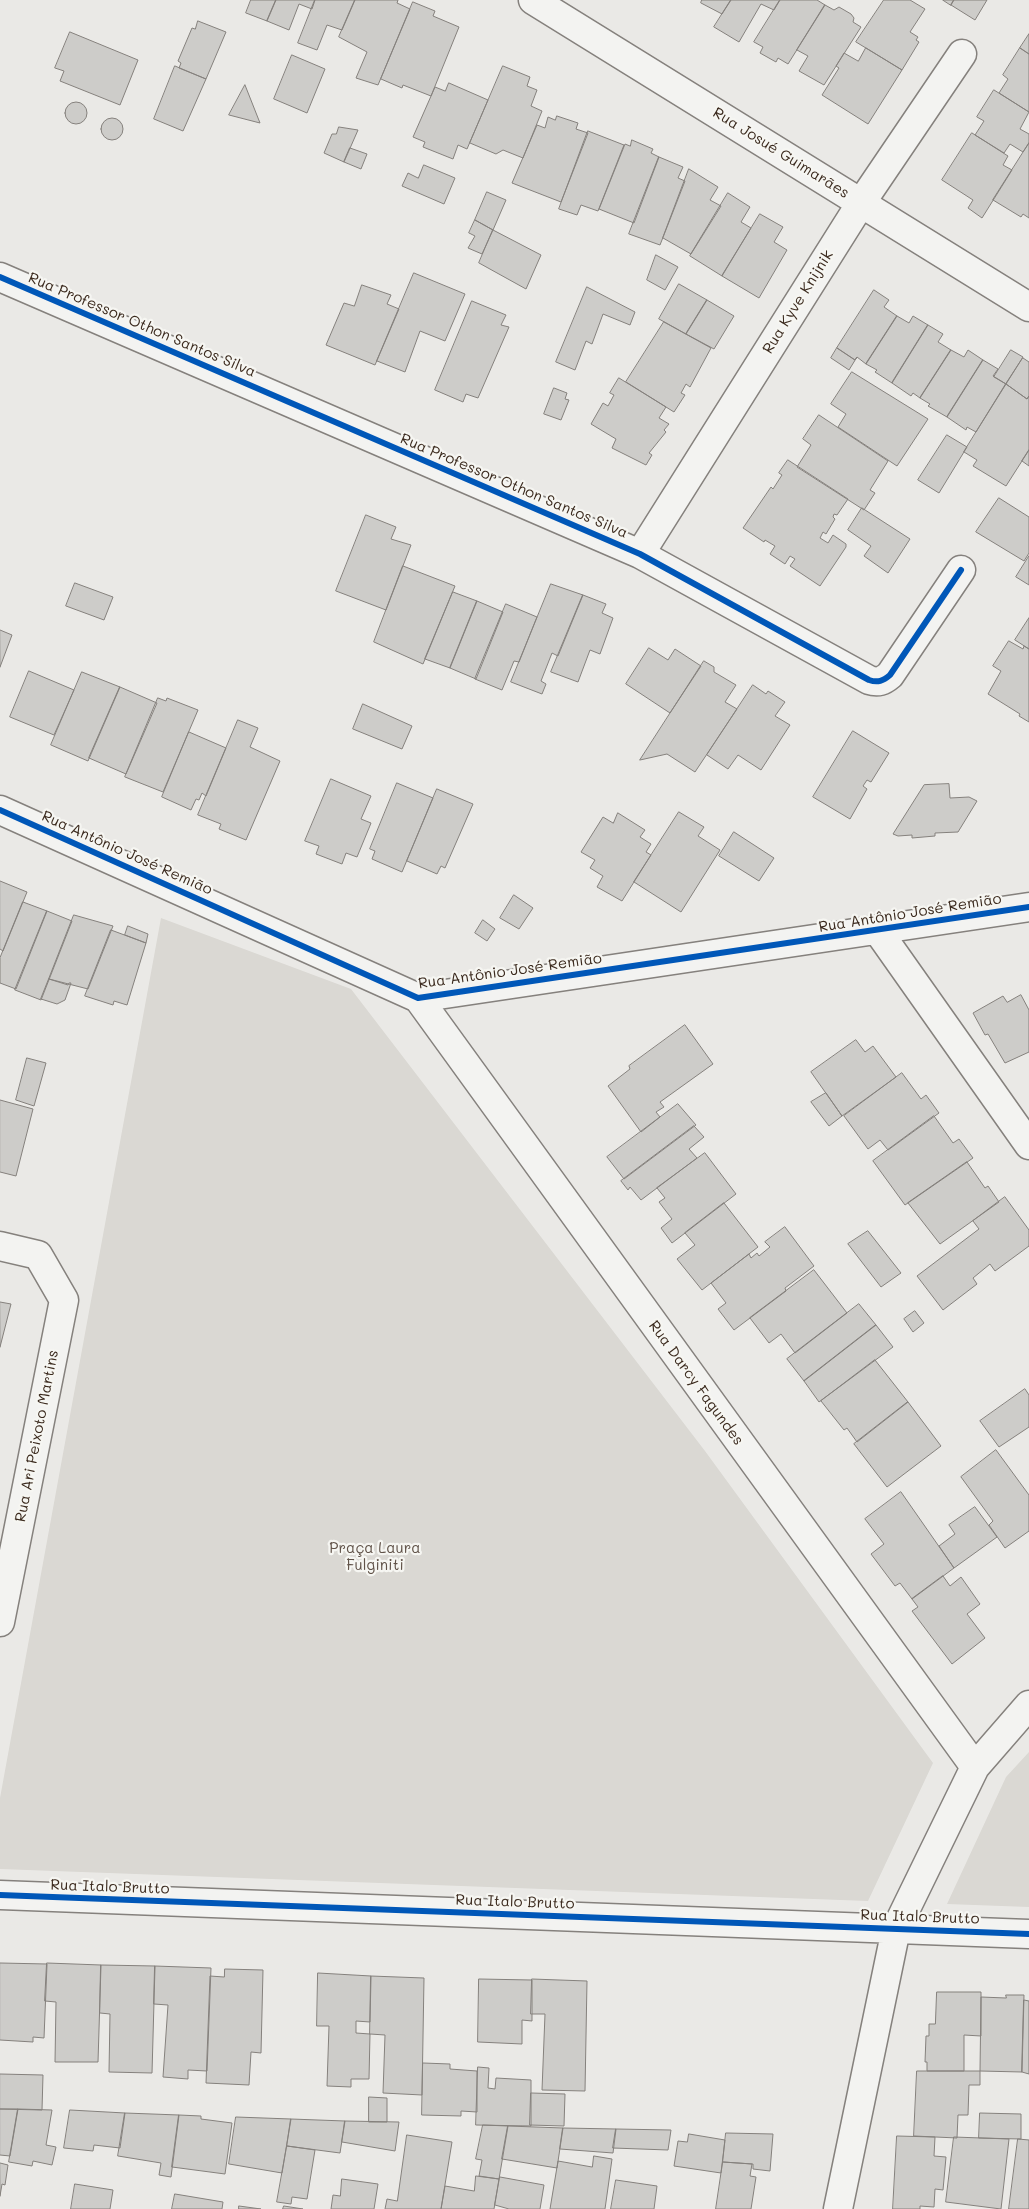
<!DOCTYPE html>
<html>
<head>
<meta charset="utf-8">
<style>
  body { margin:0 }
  canvas { display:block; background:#eae9e6 }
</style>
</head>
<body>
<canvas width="1029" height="2209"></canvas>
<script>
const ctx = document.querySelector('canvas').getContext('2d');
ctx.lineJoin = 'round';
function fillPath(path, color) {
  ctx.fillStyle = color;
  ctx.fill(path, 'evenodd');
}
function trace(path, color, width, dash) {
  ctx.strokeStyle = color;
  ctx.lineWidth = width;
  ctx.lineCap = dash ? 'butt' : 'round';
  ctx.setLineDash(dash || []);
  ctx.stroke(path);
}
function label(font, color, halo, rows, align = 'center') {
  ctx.font = font + ' Mali,sans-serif';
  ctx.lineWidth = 4.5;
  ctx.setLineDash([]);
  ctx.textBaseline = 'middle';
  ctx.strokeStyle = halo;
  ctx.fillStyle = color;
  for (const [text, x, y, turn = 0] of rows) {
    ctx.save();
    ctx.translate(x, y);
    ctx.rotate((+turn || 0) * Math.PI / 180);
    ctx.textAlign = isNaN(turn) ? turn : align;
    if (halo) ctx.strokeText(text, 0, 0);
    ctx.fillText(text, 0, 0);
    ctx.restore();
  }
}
fillPath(new Path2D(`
  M161,918L351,989L705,1451L933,1763L868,1901L0,1869V1798Z
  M1029,1752V1907L947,1904L1006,1777Z`), '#dad8d3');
const building = new Path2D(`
  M251,0H276L267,21L246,13Z
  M276,0H315L312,9L299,4L289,30L267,21Z
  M315,0H355L342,30L327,25L317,50L298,43Z
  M355,0H398L397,3L410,9L378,85L356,78L367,52L339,37Z
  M702,0H731L722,14L701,3Z
  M731,0H780L774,10L761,4L739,42L714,27Z
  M780,0H817L825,5L788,64L778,58L776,62L760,53L763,47L754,42Z
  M884,0H910L925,9L910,32L918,37L916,40L919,42L902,70L856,42Z
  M943,0H954L951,5Z
  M954,0H987L975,20L951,5Z
  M413,2L435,11L433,16L459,27L431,96L403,85L402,88L381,79Z
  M825,5L834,10L839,7L851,14L854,18L853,22L861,27L824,85L799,71L808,56L797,50Z
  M198,21L226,32L206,79L179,68L181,63L178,61L192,28L195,29Z
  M70,32L138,60L120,105L60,81L64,71L55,68Z
  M1029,34V54L1020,48Z
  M866,48L902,70L868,124L822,95L839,68L836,66L844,53L858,61Z
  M1020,48L1029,54V112L999,93L1008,79L1003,75Z
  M292,55L325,69L307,113L274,99Z
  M175,66L206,79L183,131L154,119Z
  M503,66L530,77L527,86L537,90L531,106L542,111L523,158L503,150L496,154L470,143Z
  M449,83L488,100L467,149L458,145L453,159L423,147L425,142L413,137L435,87L445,91Z
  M245,85L260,123L229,115Z
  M994,90L1029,112L1020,129L1029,134V143L1023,152L1010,144L1004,153L975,135L984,121L977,117Z
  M65 113a11 11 0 1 1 22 0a11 11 0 1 1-22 0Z
  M557,116L578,123L576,129L588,133L561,202L512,183L537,125L545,128L548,117L555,120Z
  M101 129a11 11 0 1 1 22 0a11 11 0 1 1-22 0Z
  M339,127L358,130L344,162L324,153L332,134H336Z
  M588,131L624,145L598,211L581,205L577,215L559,209Z
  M972,133L1008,156L1003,165L1012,170L982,218L968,208L973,200L942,180Z
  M632,140L653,149L651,153L659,157L634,223L599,209L625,144L630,146Z
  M1029,143V218L1023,214L1021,217L993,200Z
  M350,148L367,154L361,169L344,162Z
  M659,157L683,167L678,178L685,181L660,245L629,234Z
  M424,165L455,178L444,204L402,186L408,173L418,178Z
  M689,169L718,187L710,200L721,206L691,254L663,238Z
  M487,192L506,200L493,230L475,220Z
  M728,193L750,207L741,222L751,228L722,276L690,256Z
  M760,214L783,227L774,242L787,250L759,298L722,276Z
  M475,220L493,230L482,254L468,248L475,236L469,233Z
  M493,230L541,255L526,289L479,263Z
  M656,255L678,267L665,290L647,280Z
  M414,273L465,294L445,341L420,331L405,372L377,361Z
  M679,284L707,300L686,334L659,319Z
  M362,285L391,295L387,304L399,309L375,365L326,345L344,303L354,306Z
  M587,287L635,312L630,325L603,314L592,344L586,341L575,370L556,362Z
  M874,290L889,300L884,307L897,316L866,364L857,357L855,360L837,348Z
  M707,300L734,316L714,349L686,334Z
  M472,301L506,315L501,325L509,327L478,398L466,394L463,402L435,390Z
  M897,316L909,323L913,316L928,325L892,383L875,372L877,370L866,364Z
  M664,322L711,348L690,387L686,384L681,393L685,395L674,412L626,382Z
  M928,325L943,334L938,342L951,350L920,398L913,393L911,396L892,383Z
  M837,348L855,360L857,357L849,370L831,358Z
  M951,350L964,357L968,350L983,360L947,417L928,406L930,404L920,398Z
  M1011,350L1023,357L1006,384L994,377Z
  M1023,358L1029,362V396L1027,399L1006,384Z
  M983,360L998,369L993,376L1006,384L976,432L967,427L966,430L947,417Z
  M852,372L928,419L897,466L838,427L846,414L831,404Z
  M619,378L666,407L659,418L669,424L664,430L666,432L649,453L652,455L646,465L612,448L616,439L591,424L603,403L608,406L614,395L610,393Z
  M1006,384L1027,399L1029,396V450L1006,486L973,466L977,460L964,452Z
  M554,388L567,393L565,399L569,400L561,420L544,414Z
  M819,415L888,461L870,490L875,493L864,510L797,467L811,445L803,439Z
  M947,435L967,447L939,493L918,480Z
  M1029,450V466L1022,461Z
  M788,460L848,499L837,515L834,514L833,517L835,519L826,534L823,532L820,538L828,543L833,535L846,544V547L820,586L790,566L795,559L790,556L785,564L770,554L775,546L765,540L764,542L743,528L771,487L773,489L782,475L779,473Z
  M999,498L1029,517V553L1024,561L976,532Z
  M862,508L910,539L888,573L864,556L871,546L848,530Z
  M366,515L396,527L391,539L411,545L386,610L336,591Z
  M1029,556V585L1016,577Z
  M403,566L455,586L423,664L374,642Z
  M75,583L113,597L104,620L66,606Z
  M551,584L583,595L558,656L552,653L541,681L546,684L542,694L511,682Z
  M453,592L477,601L450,668L425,659Z
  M583,595L606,604L602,613L613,618L600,654L590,650L578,682L551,672Z
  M477,601L503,612L476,679L450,668Z
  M506,604L537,617L519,662L514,661L502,690L475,679Z
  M1029,618V649L1015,640Z
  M0,630L12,635L0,667Z
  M1009,641L1023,649L1024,646L1029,649V722L1019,716L1020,714L988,694L1001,671L993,666Z
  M649,648L668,660L675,649L701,666L670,713L626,684Z
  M704,661L714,667V672L736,685L725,702L737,709L695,772L667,754L640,760Z
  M29,671L74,690L54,735L10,717Z
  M82,672L120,687L88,761L51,745Z
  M753,685L766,694L768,691L785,702L775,716L790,725L761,770L738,755L728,769L707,755Z
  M120,687L157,703L126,774L89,758Z
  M158,698L166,701L167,698L198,710L163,792L125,777Z
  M363,704L412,726L402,749L353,729Z
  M238,720L258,728L250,747L280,761L246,840L219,829L221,824L198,815Z
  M853,731L889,753L871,782L867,780L863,786L867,789L850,819L813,797Z
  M189,732L226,748L206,796L202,793L199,800L196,799L191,810L162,797Z
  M331,779L371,796L361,819L371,823L369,828L357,857L346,853L342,864L316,854L319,846L305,841Z
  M397,783L433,798L402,872L372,859L375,851L370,849Z
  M949,784L950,798L969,797L977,801L958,832L935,833V836L912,838V835L898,836L893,834L924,785Z
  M437,789L473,804L445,868L441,866L437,874L407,861Z
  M679,812L704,827L698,836L720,850L681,912L634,882Z
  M618,813L645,830L640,837L651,844L646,852L651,855L622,901L597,887L603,876L590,868L595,860L581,852L603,817L613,823Z
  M734,832L774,858L759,881L719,856Z
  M0,881L27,892L3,951L0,949Z
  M514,895L533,908L519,929L500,918Z
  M23,902L47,911L16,989L0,983V958Z
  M47,911L72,921L41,1000L15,990Z
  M74,915L113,926L88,989L49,979Z
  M483,920L495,929L487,941L475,933Z
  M128,926L148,934L146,943L125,935Z
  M111,930L146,943L127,1005L114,1001L113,1005L85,996Z
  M49,979L68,985L69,983H71L65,1000L57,1004L41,999Z
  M1021,995L1029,1010V1052L1005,1063L988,1034L985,1035L973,1013L1003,996L1007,1002Z
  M685,1025L713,1064L660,1102L664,1107L656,1112L660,1117L641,1132L608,1086L630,1069L629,1066Z
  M856,1040L865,1052L873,1046L896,1077L842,1116L811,1072Z
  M27,1058L46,1063L34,1106L16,1100Z
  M902,1073L921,1099L926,1095L939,1113L888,1150L880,1140L868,1149L844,1116Z
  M826,1093L842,1116L829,1126L811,1102Z
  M0,1100L33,1109L16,1176L0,1172Z
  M678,1104L696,1125L624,1179L607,1157Z
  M934,1116L953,1143L959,1139L973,1158L905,1205L873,1161Z
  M694,1126L704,1137L689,1149L697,1158L641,1200L630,1187L628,1190L621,1181Z
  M705,1153L736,1194L672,1243L661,1228L672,1219L659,1202L665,1198L657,1188Z
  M967,1162L985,1188L988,1186L999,1202L940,1244L908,1203Z
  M1005,1197L1029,1230V1246L995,1271L990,1264L973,1278L977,1284L943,1310L917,1276L979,1229L973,1221Z
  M724,1203L758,1247L702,1290L677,1259L695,1245L685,1233Z
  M785,1227L814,1266L785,1288L786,1291L734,1330L718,1309L726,1303L711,1283L749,1254L751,1258L757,1253L759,1256L770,1247L765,1242Z
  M868,1231L901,1273L881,1287L848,1244Z
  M814,1270L847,1313L795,1353L781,1334L769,1343L750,1318Z
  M0,1302L11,1304L0,1347Z
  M859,1304L876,1325L804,1381L787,1359Z
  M915,1311L924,1323L913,1332L904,1319Z
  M876,1325L893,1347L819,1402L804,1381Z
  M875,1360L908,1402L857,1442L847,1428L844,1430L821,1401Z
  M1025,1389L1029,1395V1427L999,1447L980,1421Z
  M908,1402L941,1446L887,1487L854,1444Z
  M996,1450L1029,1495V1531L1005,1548L989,1525L993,1521L961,1477Z
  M901,1492L954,1568L912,1599L900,1583L895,1586L871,1554L884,1544L865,1519Z
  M975,1507L997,1537L954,1568L939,1546L955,1534L949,1525Z
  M943,1576L950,1586L961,1577L980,1604L967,1614L985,1638L952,1664L912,1611L918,1607L912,1599Z
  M0,1963L47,1964L44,2038L33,2037V2042L0,2040Z
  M47,1963L101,1965L98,2062H55L56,2002L45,2001Z
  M101,1965L155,1966L152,2073L109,2072L110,2014L100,2013Z
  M155,1966L211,1968L207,2071L188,2070V2079L163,2077L168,2005L154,2004Z
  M225,1969L263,1970L261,2053L251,2052L249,2085L206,2083L210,1976L224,1977Z
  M318,1973L371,1976L370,2022L356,2021V2033L370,2034L369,2079H351V2087L327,2086L329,2026H317Z
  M371,1976L424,1978L422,2095L383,2093L385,2035L370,2034Z
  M479,1979L532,1980V2021L522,2020V2044L478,2042Z
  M532,1979L587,1981L585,2091L542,2090L545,2014H531Z
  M937,1992H981V2036L964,2035V2071H927V2062H925L926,2036H929V2024H935Z
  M1006,1995H1024L1022,2072L980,2071L981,1997L1006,1998Z
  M1024,2000L1029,2001V2074L1022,2072Z
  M423,2063L450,2064V2069L477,2071V2112L461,2111V2116L422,2115Z
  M478,2067L489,2068L488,2088L495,2089L496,2078L531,2080V2126L476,2125Z
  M917,2071H980V2085H969L968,2115H958L957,2138L914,2136Z
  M0,2074L43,2075L42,2110L0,2109Z
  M531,2093L565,2094L564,2126L530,2125Z
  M369,2097L387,2098V2122H369Z
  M0,2109H18L10,2156L0,2155Z
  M18,2109L52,2110L46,2145L56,2147L52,2165L33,2161L32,2166L9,2162Z
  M70,2110L125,2113L120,2148L94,2145L93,2151L64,2148Z
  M125,2113L179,2115L171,2177L159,2175L161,2163L118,2156Z
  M980,2113L1021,2114V2139L979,2138Z
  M179,2115L201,2116V2119L232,2123L225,2174L172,2167Z
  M236,2117L291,2119L282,2173L229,2164Z
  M291,2119L345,2121L340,2153L287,2146Z
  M345,2121L399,2122L395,2151L342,2142Z
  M483,2125L508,2126L499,2179L479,2176L482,2160L476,2159Z
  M508,2126L563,2128L557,2168L502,2159Z
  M563,2128L616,2129L613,2153L560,2149Z
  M616,2129L671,2130L668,2150L613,2148Z
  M726,2133L773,2134L770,2171L753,2169V2164L723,2162Z
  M689,2134L725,2140L721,2173L674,2166L678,2141L687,2142Z
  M407,2135L452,2142L441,2209H385L387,2199L397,2201Z
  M897,2136L935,2137L934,2156L946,2157L943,2190L935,2189L934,2207L920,2206V2209H893Z
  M954,2137L1009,2139L1001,2209L946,2202Z
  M1018,2139L1029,2140V2209H1009Z
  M287,2146L315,2150L307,2199L292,2197L291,2204L277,2202Z
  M594,2156L612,2159L605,2209H550L558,2161L592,2167Z
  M723,2162L752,2164L750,2176L756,2177L751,2209H716Z
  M0,2163L8,2165L5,2185L2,2184L0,2196Z
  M476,2176L499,2179L494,2209H441L445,2186L474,2191Z
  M500,2177L544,2185L540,2209H509L495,2205Z
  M342,2179L378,2184L374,2209H331L333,2195L340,2196Z
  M616,2180L657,2186L654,2209H611Z
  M75,2184L113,2190L110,2209H71Z
  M175,2194L223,2202L222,2209H172Z
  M239,2206L261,2209H239Z
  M284,2206L303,2209H283Z`);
fillPath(building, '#cdccc9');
trace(building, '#85817d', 1);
const street = new Path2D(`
  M533,0L1029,307
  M0,277L640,554L869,680C878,683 883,681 890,675L961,570
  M640,554L861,203L962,54
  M0,810L418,998L1029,907
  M878,931L1029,1145
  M418,998L975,1767
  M0,1246L38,1255L64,1300L0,1622
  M0,1895L1029,1934
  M838,2209L896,1929L975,1767L1029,1705`);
trace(street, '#85817d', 31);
trace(street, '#f3f3f1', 28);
trace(new Path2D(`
  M0,277L640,554L869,680C878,683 883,681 890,675L961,570
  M0,810L418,998L1029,907
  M0,1895L1029,1934`), '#0057b8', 6);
label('15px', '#3b2a1e', '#f6f6f2', [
  ["Rua Josué Guimarães",781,153,32],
  ["Rua Kyve Knijnik",798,302,-58],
  ["Rua Professor Othon Santos Silva",142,325,23],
  ["Rua Professor Othon Santos Silva",514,486,23],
  ["Rua Antônio José Remião",127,853,24],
  ["Rua Antônio José Remião",910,913,-9],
  ["Rua Antônio José Remião",510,971,-8],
  ["Rua Darcy Fagundes",696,1383,54],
  ["Rua Ari Peixoto Martins",37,1436,-79],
  ["Rua Italo Brutto",110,1887,2],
  ["Rua Italo Brutto",515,1902,2],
  ["Rua Italo Brutto",920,1917,2]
]);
label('15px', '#605248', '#f6f6f2', [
  ["Praça Laura",375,1548],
  ["Fulginiti",375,1565]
]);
</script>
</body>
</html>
